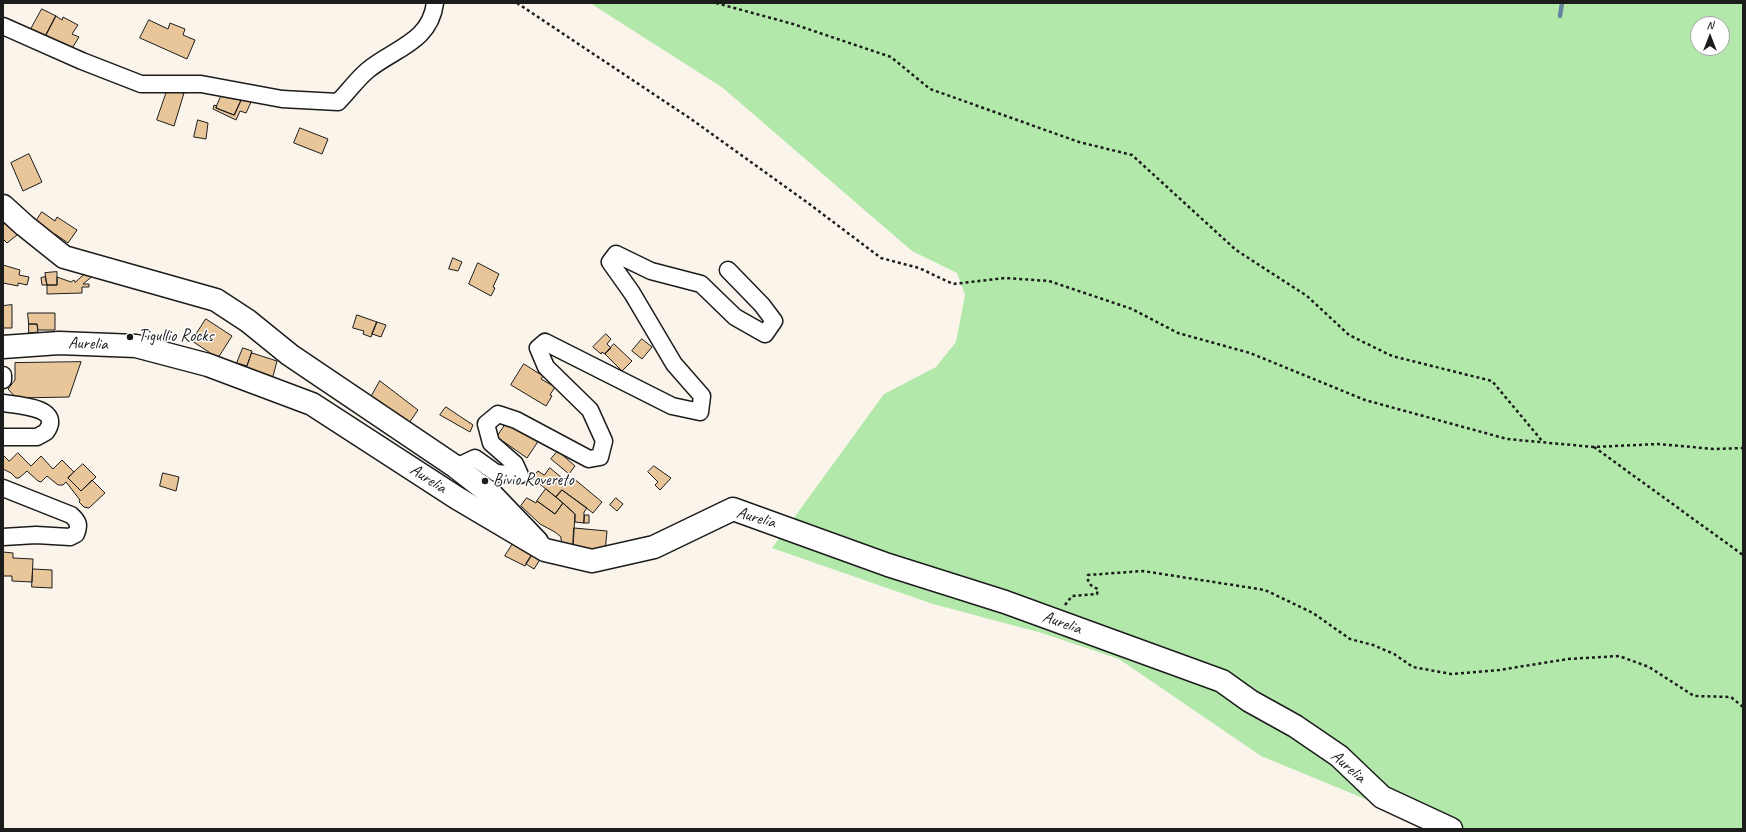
<!DOCTYPE html>
<html>
<head>
<meta charset="utf-8">
<style>
  body { margin:0 }
  #map { position:relative; width:1746px; height:832px; overflow:hidden; background:#faf4eb; font-family:Caveat,sans-serif }
  canvas { display:block }
  .frame { position:absolute; inset:0; border:4px solid #1c1c1c; pointer-events:none }
  .north { position:absolute; left:1690px; top:16px; width:40px; height:40px; box-sizing:border-box; background:#fff; border:1px solid #a4a4a4; border-radius:50%; rotate:0deg; font-size:11px; font-weight:700; line-height:16px; text-align:center; color:#1c1c1c }
  .north::after { content:''; display:block; margin:auto; width:14px; height:18px; background:#1c1c1c; clip-path:polygon(50% 0,100% 100%,50% 72%,0 100%) }
</style>
</head>
<body>
<div id="map">
<canvas width="1746" height="832"></canvas>
<div class="frame"></div>
<div class="north">N</div>
</div>
<script>
const ctx = document.querySelector('canvas').getContext('2d');
ctx.lineJoin = 'round';
function fillPath(path, color) {
  ctx.fillStyle = color;
  ctx.fill(path, 'evenodd');
}
function trace(path, color, width, dash) {
  ctx.strokeStyle = color;
  ctx.lineWidth = width;
  ctx.lineCap = dash ? 'butt' : 'round';
  ctx.setLineDash(dash || []);
  ctx.stroke(path);
}
function label(font, color, halo, rows, align = 'center') {
  ctx.font = font + ' Caveat,sans-serif';
  ctx.lineWidth = 3;
  ctx.setLineDash([]);
  ctx.textBaseline = 'middle';
  ctx.strokeStyle = halo;
  ctx.fillStyle = color;
  for (const [text, x, y, turn = 0] of rows) {
    ctx.save();
    ctx.translate(x, y);
    ctx.rotate((+turn || 0) * Math.PI / 180);
    ctx.textAlign = isNaN(turn) ? turn : align;
    if (halo) ctx.strokeText(text, 0, 0);
    ctx.fillText(text, 0, 0);
    ctx.restore();
  }
}
fillPath(new Path2D(`
  M590,3H1743V829H1438L1261,756L1119,659L1042,633L933,604L772,548L884,394L936,367L956,342L965,295L957,273L912,251L723,88ZM1698,24H1722V48H1698Z`), '#b2e8aa');
trace(new Path2D(`
  M1560,16L1562,3`), '#66869f', 4.5);
const building = new Path2D(`
  M42,9L56,16L45,37L31,29Z
  M56,16L62,20L63,17L78,25L72,34L79,37L71,50L45,37Z
  M149,20L168,29L170,23L185,29L183,35L195,40L187,59L140,38Z
  M167,91L184,93L174,126L157,120Z
  M223,92L241,100L234,115L216,108Z
  M243,97L252,100L246,113L240,111L236,120L213,109L214,105L217,106L216,108L234,115Z
  M198,120L208,123L206,139L194,137Z
  M300,128L328,139L322,154L294,143Z
  M29,154L42,182L23,191L11,163Z
  M42,212L55,221L57,217L77,230L68,243L55,234L51,240L33,226Z
  M6,218L22,231L7,243L3,239V221Z
  M453,258L462,262L458,271L449,269Z
  M478,263L499,274L493,287L495,288L491,296L469,284Z
  M3,265L20,270L19,275L29,277L27,285L18,283V286L3,283Z
  M57,272V285H47L45,273Z
  M87,272L95,274L83,284H89V287H82V293L47,294V285H57V277L71,282L74,280L75,282Z
  M45,277L47,285H42L41,278Z
  M12,305V328H3V306Z
  M28,313H55V330H38L37,324H29Z
  M357,315L377,322L371,337L363,334L364,331L353,328Z
  M206,319L232,336L218,358L192,341Z
  M377,322L386,325L381,337L372,334Z
  M29,324H37L38,332L29,333Z
  M606,334L611,339L607,344L611,348L605,354L602,352L601,354L593,347Z
  M642,339L652,347L642,359L632,351Z
  M614,344L632,361L622,371L605,354Z
  M243,348L252,351L247,366L237,363Z
  M252,353L277,361L272,380L245,372Z
  M81,362L69,397L16,398L8,389L15,380V363Z
  M524,364L543,376L541,379L555,387L550,395L552,396L546,406L511,385Z
  M380,381L418,410L407,426L370,399Z
  M446,407L473,425L470,432L440,415Z
  M507,422L538,439L537,443L527,458L497,437Z
  M558,451L575,466L569,474L551,459Z
  M18,453L31,466L41,456L53,469L62,460L74,472L68,478L81,491L92,480L105,493L89,508L84,507L79,502L80,500L66,482L63,485H58L47,476L41,482L38,481L27,471L19,478H16L11,473L3,469V455L9,461Z
  M83,464L96,477L81,491L68,478Z
  M654,466L671,478L660,490L655,485L658,482L648,472Z
  M550,468L568,483L573,478L602,502L593,513L562,490L556,497L532,478L538,471L544,475Z
  M163,473L179,477L176,491L160,486Z
  M546,489L563,503L555,514L537,501Z
  M562,490L587,508L584,512V523L575,522V514L556,497Z
  M527,498L536,503L537,501L555,514L563,503L575,514L573,548L564,544L561,540V537L555,532L540,524L521,506Z
  M616,498L623,504L617,511L610,505Z
  M585,515H589V523H584Z
  M574,528L607,531L605,552L573,548Z
  M514,542L533,553L525,566L505,556Z
  M3,552L13,553V558L33,559L32,582L12,581V576H3Z
  M533,553L541,558L534,569L526,564Z
  M33,569L52,570V588L32,587Z`);
fillPath(building, '#e8c699');
trace(building, '#1c1c1c', 1);
const street = new Path2D(`
  M3,26L82,61L141,84H201L282,99L338,102C348,92 357,79 368,70C395,48 430,42 435,3
  M3,375V380
  M3,403C17,405 64,407 46,432L37,437H3
  M456,467L475,458L496,473L520,475L515,464L491,443L486,424L498,414L516,420L589,459L600,457L604,441L590,410L546,367L538,348L545,342L672,406L700,412L702,396L674,364L632,293L610,262L616,254L651,271L701,284L735,317L765,334L774,321L762,305L728,270
  M3,488L71,515C78,521 80,525 76,534L70,537L36,535L3,537`);
const secondary = new Path2D(`
  M3,206L24,225L64,257L216,300L248,321L290,355L456,467L492,495L537,542`);
const primary = new Path2D(`
  M3,347L59,343L136,346L208,365L312,404L457,498L545,550L592,561L654,547L733,509L888,565L1005,602L1222,681L1250,701L1295,726L1339,756L1382,797L1451,829`);
trace(street, '#1c1c1c', 19);
trace(secondary, '#1c1c1c', 25);
trace(primary, '#1c1c1c', 25);
trace(new Path2D(`
  M517,3L691,119L808,203L881,258L919,268L953,284L1005,278L1049,281L1132,309L1178,333L1250,353L1365,400L1507,439L1594,447L1658,444L1714,449L1743,448
  M716,3L793,24L891,57L930,89L1079,142L1132,155L1236,250L1307,296L1349,335L1392,356L1492,381L1543,442
  M1594,447L1743,555
  M1065,605L1072,596L1097,594L1098,589C1091,586 1087,584 1088,575L1143,571L1265,590L1313,613L1350,639L1373,645L1394,654L1413,667L1451,674L1499,670L1568,659L1619,656L1649,667L1694,696L1731,697L1743,707`), '#1c1c1c', 2.5, [3, 3]);
trace(street, '#fff', 16);
trace(secondary, '#fff', 22);
trace(primary, '#fff', 22);
for (const [x, y, r, color] of [
  [130,337,4,"#1c1c1c"],
  [485,481,4,"#1c1c1c"]
]) {
  const dot = new Path2D();
  dot.arc(x, y, r, 0, 2 * Math.PI);
  ctx.fillStyle = color;
  ctx.fill(dot);
  trace(dot, '#fff', 1.5);
}
label('17px', '#1c1c1c', '#fff', [
  ["Tigullio Rocks",138,337],
  ["Bivio Rovereto",493,481]
], 'left');
label('17px', '#1c1c1c', '#fff', [
  ["Aurelia",88,344,2],
  ["Aurelia",428,479,33],
  ["Aurelia",756,518,16],
  ["Aurelia",1062,623,20],
  ["Aurelia",1348,767,41]
]);
</script>
</body>
</html>
